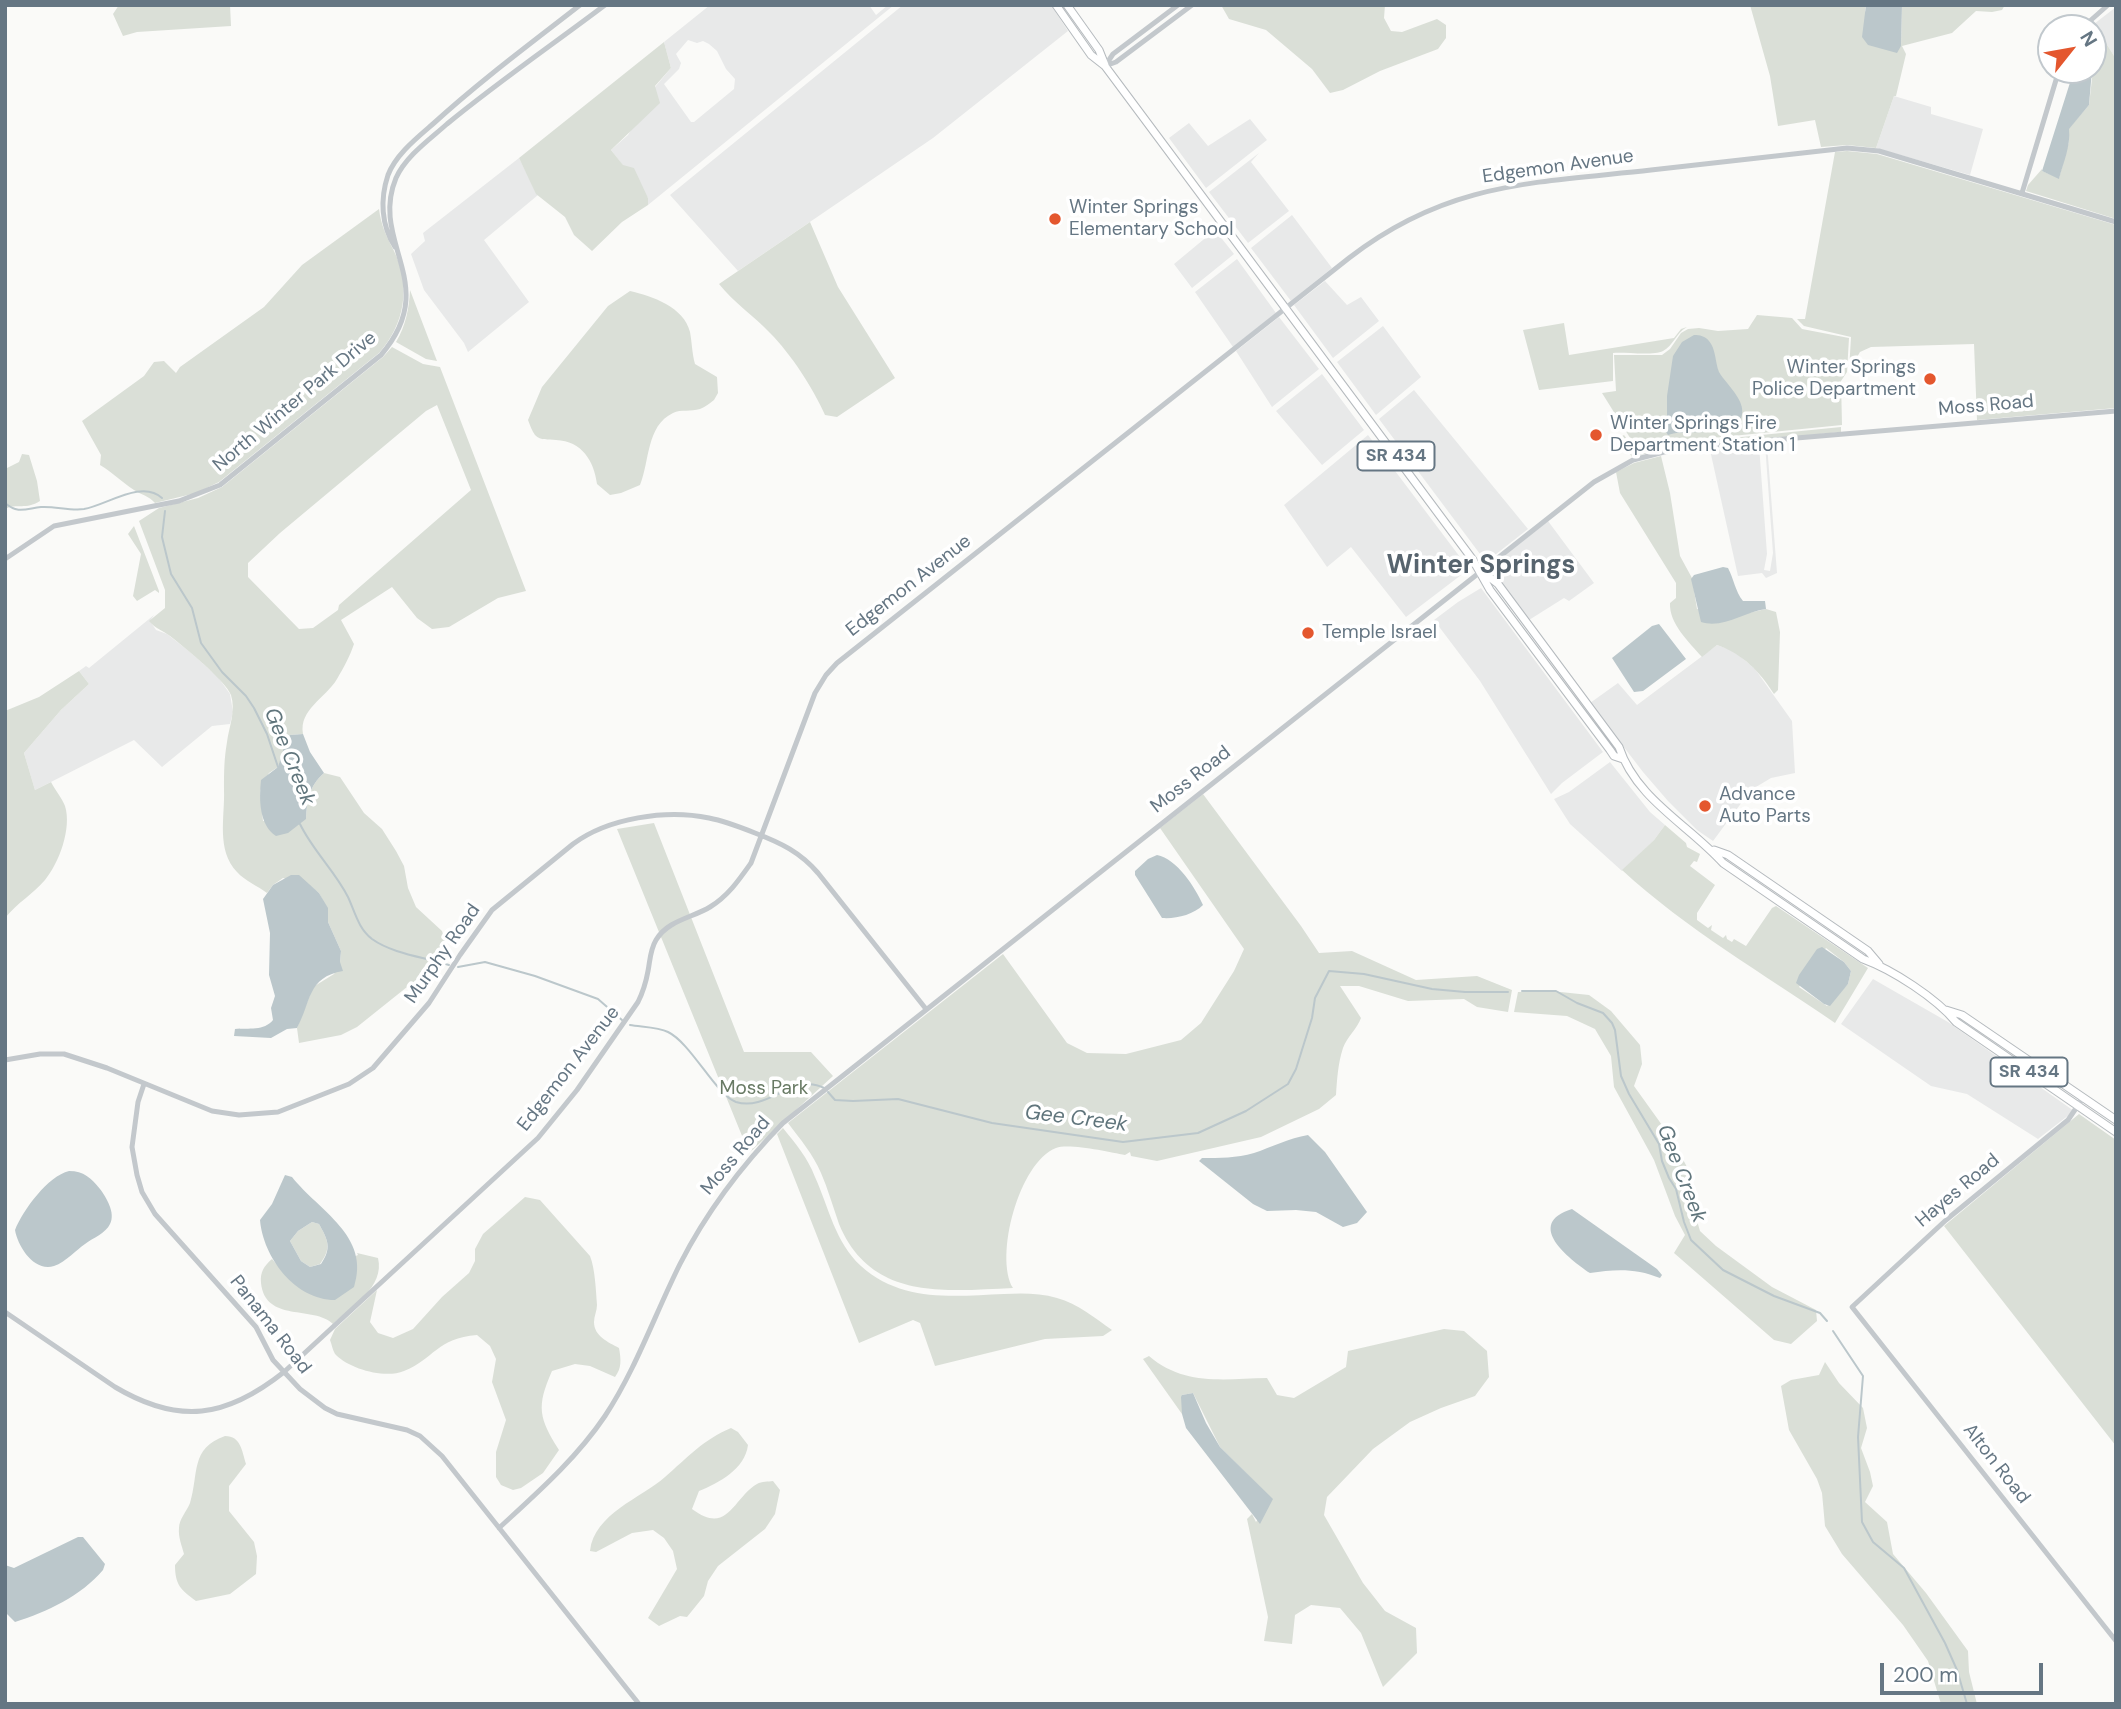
<!DOCTYPE html>
<html>
<head>
<meta charset="utf-8">
<style>
  body { margin:0 }
  #map { position:relative; width:2121px; height:1709px; overflow:hidden; background:#fafaf8; font-family:"DM Sans",sans-serif }
  canvas { display:block }
  .frame { position:absolute; inset:0; border:7px solid #657683; pointer-events:none }
  .north { position:absolute; left:2037px; top:14px; width:70px; height:70px; box-sizing:border-box; background:#fff; border:2px solid #c1c8cd; border-radius:50%; rotate:59deg; font-size:19px; font-weight:700; line-height:28px; text-align:center; color:#657683 }
  .north::after { content:''; display:block; margin:auto; width:24px; height:32px; background:#e4572e; clip-path:polygon(50% 0,100% 100%,50% 72%,0 100%) }
  .scale { position:absolute; left:1880px; top:1663px; width:163px; height:32px; box-sizing:border-box; border:4px solid #657683; border-top:0; padding-left:9px; font-size:21px; line-height:24px; white-space:nowrap; color:#657683; -webkit-text-stroke:5px #fff; paint-order:stroke }
</style>
</head>
<body>
<div id="map">
<canvas width="2121" height="1709"></canvas>
<div class="frame"></div>
<div class="north">N</div>
<div class="scale">200 m</div>
</div>
<script>
const ctx = document.querySelector('canvas').getContext('2d');
ctx.lineJoin = 'round';
function fillPath(path, color) {
  ctx.fillStyle = color;
  ctx.fill(path, 'evenodd');
}
function trace(path, color, width, dash) {
  ctx.strokeStyle = color;
  ctx.lineWidth = width;
  ctx.lineCap = dash ? 'butt' : 'round';
  ctx.setLineDash(dash || []);
  ctx.stroke(path);
}
function label(font, color, halo, rows, align = 'center') {
  ctx.font = font + ' "DM Sans",sans-serif';
  ctx.lineWidth = 7;
  ctx.setLineDash([]);
  ctx.textBaseline = 'middle';
  ctx.strokeStyle = halo;
  ctx.fillStyle = color;
  for (const [text, x, y, turn = 0] of rows) {
    ctx.save();
    ctx.translate(x, y);
    ctx.rotate((+turn || 0) * Math.PI / 180);
    ctx.textAlign = isNaN(turn) ? turn : align;
    if (halo) ctx.strokeText(text, 0, 0);
    ctx.fillText(text, 0, 0);
    ctx.restore();
  }
}
fillPath(new Path2D(`
  M710,5H869L876,15L888,5H894L648,205V198L611,150L628,135L655,87L671,68L664,42ZM688,40L697,43L703,41L709,44L717,51L726,69L735,79L734,89L694,122H691L664,84L679,69L681,63L676,54Z
  M903,5H1051L1068,31L933,138L738,271L670,195Z
  M2116,7V59L2094,24Z
  M1894,96L1931,107V114L1983,129L1970,175L1876,148Z
  M1250,119L1267,140L1206,188L1169,138L1189,123L1208,146Z
  M1259,153L1251,162L1289,211L1248,243L1209,192Z
  M519,158L538,195L484,240L529,302L468,352L464,343L424,290L411,254L425,241L423,233Z
  M1292,215L1332,268L1291,301L1251,248Z
  M1215,230L1234,254L1192,288L1174,264Z
  M1237,259L1276,313L1233,347L1195,292Z
  M1325,281L1347,305L1361,297L1379,321L1333,358L1294,305Z
  M1279,317L1319,369L1272,407L1236,351Z
  M1383,326L1421,377L1376,415L1337,362Z
  M1322,374L1364,430L1322,465L1276,411Z
  M1414,390L1528,529L1486,562L1379,419Z
  M1368,435L1469,569L1406,617L1351,547L1327,567L1284,505Z
  M1765,444H1767L1777,573L1766,578L1762,573L1738,576L1710,450L1759,445L1767,554L1764,570L1770,571L1773,553Z
  M1548,521L1594,583L1569,601L1564,598L1529,620L1490,566Z
  M1481,588L1603,752L1562,783L1551,794L1480,681L1434,620L1458,602Z
  M154,615L150,621L156,630L167,634L190,652L218,677L230,694L233,712L230,724L212,726L162,767L134,740L35,790L24,753L61,710L89,684L79,671L86,666L89,668Z
  M1717,645L1734,651L1755,669L1792,721L1795,773L1771,778L1751,790L1713,841L1697,830L1668,801L1643,772L1590,703L1618,683L1637,705Z
  M1610,762L1650,812L1665,825L1654,840L1622,871L1570,824L1554,799L1569,792Z
  M1873,979L1948,1022L2074,1111L2038,1139L1967,1094L1931,1086L1841,1024Z`), '#e8e9e9');
fillPath(new Path2D(`
  M119,5H230L231,26L137,32L123,36L113,14Z
  M1221,5H1385L1384,18L1391,31L1402,32L1437,19L1446,25V38L1438,49L1380,71L1343,90L1330,93L1312,69L1266,30L1229,19Z
  M1750,5H1866L1865,11L1901,46L1902,5H2005L2002,10L1992,12L1976,11L1952,33L1902,46L1906,54L1896,96H1894L1876,148L1847,145L1821,147L1815,120L1778,126L1770,76Z
  M2094,24L2116,59V219L2026,191L2028,185L2042,169V171L2059,178L2069,141L2068,129L2089,105L2093,70Z
  M664,42L671,68L655,86L660,103L611,150L623,165L634,168L648,198V205L622,222L592,251L574,235L565,217L536,194L519,158Z
  M1847,151L1877,154L2116,225V408L1977,420L1974,344L1871,347L1860,352L1849,371L1851,337L1804,326L1797,319H1805L1835,152Z
  M379,209C381,225 386,236 394,251C411,286 405,324 379,353L219,482L196,493L155,503C149,496 142,495 134,490C122,482 112,472 100,465L101,455L82,421L144,376L154,362L164,361L176,373L180,367L264,307L302,265Z
  M810,222L838,287L895,378L837,417L825,415C813,388 791,354 770,333C754,316 734,303 719,284Z
  M410,290L437,361L426,359L396,342C406,325 409,309 410,290Z
  M630,291C652,296 684,307 690,332C692,343 692,353 695,364L717,377L718,393L714,400C710,403 705,407 700,409C691,412 681,409 673,413C646,426 650,461 640,485L621,493L610,495L597,484C594,461 582,441 556,440C548,439 541,441 535,435C532,431 530,425 528,420L542,387L608,306Z
  M1757,315L1792,318L1802,329L1849,338L1847,372L1841,381L1842,425L1662,443L1637,449L1602,393L1616,391L1614,355H1662L1670,349L1681,333L1688,329L1699,328L1718,331L1748,329Z
  M1564,323L1569,355L1674,338L1681,329L1687,327C1676,333 1673,346 1663,351C1653,356 1626,352 1613,353V381L1539,390L1523,330Z
  M392,347L423,364L440,367L526,591L498,598L449,627L432,629L417,618L392,587L341,620L354,644C350,656 343,669 337,679C325,699 299,709 303,734L290,735L278,767L269,773L260,791L263,821L306,819C307,801 309,786 324,773L340,777L364,813L382,829L396,851L404,866L408,888L416,907L442,931L450,957L437,975L424,985L407,987L357,1027L341,1035L299,1043L297,1028L313,987L334,974L340,962L341,951L328,922L327,908L319,893L309,885L283,878L273,885L267,893C258,886 245,881 237,872C216,850 225,817 224,790C224,772 224,760 227,742C229,727 236,711 231,695C225,680 184,647 170,636C162,630 156,629 149,621L165,608V590L139,521L159,508L198,498L222,487L383,357ZM437,405L471,490L339,605L338,610L313,628L299,629L248,577V563L280,533L426,411Z
  M1841,427V432L1665,449L1632,457L1619,438L1624,435L1636,452L1662,445Z
  M22,454L29,455L37,481L40,501C26,510 17,503 5,509V469L19,462Z
  M1661,456L1670,493L1680,556L1692,578L1697,609L1748,613L1766,609L1776,612L1780,632L1778,690L1774,694C1760,672 1743,654 1717,645L1702,657C1689,642 1669,624 1670,603L1676,598V583L1620,493L1616,472L1634,463Z
  M134,526L159,591V593L155,590L137,601L133,596L141,554L128,534Z
  M79,671L89,684L61,710L24,753L35,790L51,782C55,790 62,798 65,806C72,828 59,863 45,880C33,894 17,903 5,918V711L39,697Z
  M1203,794L1301,926L1319,953L1352,951L1416,980L1477,976L1512,990L1508,1012L1477,1007L1464,999L1408,1001L1359,986H1340L1361,1018C1357,1029 1347,1037 1343,1048C1338,1063 1337,1080 1336,1095L1319,1109L1261,1137L1157,1161L1131,1156L1130,1152L1125,1155C1109,1152 1069,1143 1056,1148C1019,1162 994,1257 1013,1288C945,1291 871,1301 839,1224C833,1207 828,1189 821,1173C813,1154 800,1139 788,1123L1003,954L1067,1043L1087,1053L1126,1054L1181,1040L1201,1023L1234,971L1244,949L1160,828Z
  M654,823L744,1052H811L833,1076L749,1153L617,829Z
  M1665,825L1686,843L1687,847L1700,854L1697,862L1694,861L1690,866L1715,885L1697,913V920L1708,928L1712,925L1711,930L1723,938L1726,935L1727,939L1732,942L1734,939L1746,946L1772,908L1776,906L1868,968L1835,1023C1764,974 1686,929 1622,870L1654,840ZM1826,948L1844,962L1851,971L1848,984L1827,1006L1799,987Z
  M1551,991L1589,995L1611,1011L1640,1045L1642,1064L1634,1086L1672,1139L1687,1167L1693,1207L1700,1231L1716,1246L1772,1287L1816,1310L1817,1321L1791,1344L1774,1340L1674,1253L1685,1235L1675,1216L1654,1160L1614,1087L1611,1056L1595,1029L1567,1016L1514,1012L1518,992Z
  M2079,1114L2116,1140V1446L1944,1226Z
  M783,1128C795,1143 808,1158 815,1177C829,1208 835,1242 861,1266C902,1303 954,1296 1004,1294C1022,1293 1040,1293 1057,1298C1078,1304 1095,1318 1112,1330L1103,1336L1045,1339L935,1366L920,1323L913,1320L859,1343L777,1134Z
  M525,1197L540,1200L590,1256C595,1268 596,1291 597,1305C597,1311 594,1316 594,1322C594,1336 608,1342 619,1348C621,1359 622,1368 615,1377L590,1366L575,1364L552,1371C536,1407 539,1418 559,1450L543,1473L521,1488L513,1490L501,1485L496,1477V1452L506,1420L492,1382L496,1359L490,1346L477,1335C437,1338 434,1359 404,1371C385,1379 350,1369 336,1355C333,1352 332,1345 330,1340L335,1329L377,1290L370,1322L378,1333L393,1338L413,1329L442,1297L469,1273L475,1261V1249L483,1234Z
  M312,1222L319,1224C328,1240 332,1248 320,1264L310,1267L301,1261L290,1241L298,1231Z
  M357,1253L378,1258C385,1287 352,1306 333,1324C314,1305 265,1323 261,1283C260,1272 264,1266 272,1259L292,1282L358,1255Z
  M1444,1329L1464,1331L1487,1351L1489,1377L1475,1396L1441,1408L1410,1422L1373,1449L1327,1497L1324,1515L1363,1583L1385,1611L1416,1628L1417,1653L1383,1687L1361,1633L1340,1608L1311,1605L1295,1615L1292,1644L1264,1641L1268,1617L1247,1519L1252,1514L1256,1522L1272,1499L1220,1447L1193,1393L1182,1395V1414L1143,1359L1149,1356C1184,1386 1223,1379 1267,1378L1277,1395L1294,1398L1346,1367L1348,1351Z
  M1825,1362L1839,1383L1863,1408L1867,1428L1861,1448L1870,1472L1873,1486L1865,1502L1887,1522L1893,1554L1926,1593L1968,1651L1969,1672L1977,1704H1941L1928,1661L1903,1625L1842,1554L1825,1526L1822,1493L1817,1479L1789,1430L1781,1386L1791,1380L1819,1375Z
  M731,1428L738,1432L748,1445C745,1469 719,1483 699,1491L692,1509C728,1536 733,1498 757,1484C762,1481 768,1482 773,1481L780,1490L775,1514L765,1529L718,1566L708,1581L704,1596L687,1617L680,1616L659,1626L648,1618L677,1569L673,1551L664,1538L653,1530L632,1533L596,1552L590,1551C594,1514 641,1498 665,1477C687,1458 704,1439 731,1428Z
  M225,1436C241,1436 242,1451 246,1464L229,1486V1511L254,1542L257,1556L256,1574L230,1594L196,1601C181,1590 175,1585 175,1565L184,1554C182,1546 178,1537 179,1528C179,1519 187,1511 190,1503C199,1474 190,1448 225,1436Z`), '#dadfd7');
fillPath(new Path2D(`
  M1866,5H1902L1901,46L1897,53L1868,45L1862,37Z
  M2074,70H2092L2089,105L2069,129C2071,146 2063,163 2059,179L2042,171Z
  M1694,335C1700,335 1705,336 1709,341C1716,349 1715,362 1719,372C1726,385 1754,406 1737,424C1723,438 1685,428 1668,435L1664,429L1667,421V396L1673,356L1682,342Z
  M1723,567L1728,568C1734,579 1735,591 1743,601H1765L1766,609C1744,612 1723,629 1701,622L1691,579L1694,575Z
  M1659,624L1686,659L1643,691L1634,692L1612,658L1652,626Z
  M303,734L310,752L324,773C309,786 307,801 306,819L288,833L276,836C259,825 259,799 261,780L278,767L285,744L290,735Z
  M1157,855C1177,859 1195,887 1203,905C1193,915 1176,919 1162,918L1135,875V871L1148,859Z
  M291,875H299L319,893L328,908V922L341,951L340,962L343,971C307,977 311,1003 297,1028L287,1029L271,1038L234,1036L235,1029C249,1028 264,1031 273,1020L271,1008L275,996L269,975L270,933L263,899L273,885Z
  M1822,947L1844,962L1851,971L1848,984L1830,1006L1824,1004L1796,983L1799,975L1817,949Z
  M1308,1135L1325,1152L1367,1212L1357,1223L1343,1227L1316,1212L1296,1210L1267,1211L1253,1204L1199,1161L1202,1158C1220,1158 1236,1158 1254,1153C1272,1147 1289,1138 1308,1135Z
  M69,1171C84,1171 91,1178 100,1189C106,1197 116,1213 110,1224C106,1233 93,1238 85,1244C76,1250 66,1262 54,1266C34,1272 18,1247 15,1230C23,1210 48,1176 69,1171Z
  M285,1175L292,1177C319,1211 371,1236 354,1287L335,1300C295,1300 263,1257 260,1220L272,1204ZM312,1222L319,1224C328,1240 332,1248 321,1264L310,1267L301,1261L290,1241L298,1231Z
  M1572,1209L1657,1269L1662,1275L1660,1278C1636,1268 1615,1269 1590,1273C1569,1259 1524,1224 1572,1209Z
  M1193,1393L1206,1423L1220,1447L1273,1499L1260,1524L1186,1428L1182,1414L1181,1397L1182,1395Z
  M78,1537H83L105,1564L103,1570C81,1596 47,1612 15,1622L5,1612V1565L14,1568Z`), '#bbc7cb');
trace(new Path2D(`
  M5,503C18,514 25,509 41,507C55,506 70,511 84,509C107,505 142,479 162,498
  M165,511L162,537L171,574L192,608L201,643L222,672L246,696L254,708L267,734L278,767
  M300,824C313,851 335,871 348,897C355,912 358,928 372,939C393,954 424,957 449,965
  M458,967L485,962L535,976L598,999L622,1020
  M1522,991H1556L1577,1003L1603,1013L1612,1023L1615,1030L1621,1076L1629,1094L1659,1144L1662,1161L1669,1178L1676,1189L1684,1222L1691,1240L1723,1270L1774,1296L1820,1313L1827,1321
  M630,1025C641,1027 658,1027 668,1032C691,1043 716,1095 736,1102C768,1112 794,1072 824,1088
  M828,1092L835,1100L853,1101L898,1099L992,1123L1123,1142L1198,1133L1246,1111L1288,1084L1296,1069L1312,1018L1315,998L1329,971L1364,974L1432,989L1465,992H1508
  M1833,1331L1863,1376L1858,1437L1862,1522L1873,1542L1904,1568L1945,1643L1957,1670L1967,1704`), '#bbc7cb', 2);
const major = new Path2D(`
  M1056,5L1091,55L1105,66L1473,560L1490,590L1610,750L1614,756L1623,759
  M1067,5L1099,50L1105,65
  M1484,573L1498,584L1619,747C1636,799 1689,825 1723,863L1863,959C1893,970 1936,998 1956,1022L2116,1132
  M1714,850L1728,855L1868,951L1879,964
  M1946,1010L1962,1015L2116,1120`);
trace(major, '#b5babe', 9);
trace(new Path2D(`
  M2082,28L2108,5
  M1105,66L1116,62L1192,5
  M1105,66L1113,54L1178,5
  M2022,193L2059,70
  M395,247C381,225 380,199 388,175C396,154 418,137 434,123C480,81 530,44 580,5
  M5,559L54,526L179,501L220,485L381,355C442,284 369,243 396,178C406,156 429,140 447,124C498,82 552,45 605,5
  M5,1060L40,1054H64L107,1068L212,1111L239,1115L278,1112L306,1101L349,1084L373,1068L429,1003L460,955L492,910L573,844C608,818 666,809 709,818C725,821 740,827 755,833C781,843 800,852 818,873L926,1009
  M144,1084L138,1102L132,1147L137,1175L142,1192L155,1214L256,1327L273,1360L300,1389L325,1408L337,1414L407,1430L420,1436L442,1456L639,1704
  M2083,1098L2068,1120L1946,1220L1852,1307L2116,1641
  M5,1312L115,1387C179,1425 226,1418 284,1372L538,1138L577,1090L638,1002C643,992 646,982 648,971C650,961 650,950 656,940C668,920 692,918 710,907C728,896 739,880 751,863L815,693L826,675L837,663L1349,258C1447,182 1533,183 1651,170C1716,163 1782,155 1847,148L1879,151L2116,222
  M499,1528C537,1493 576,1459 605,1416C636,1369 655,1314 680,1264C707,1211 742,1165 783,1123L1594,482L1633,460L1664,452L1761,441L2116,411`), '#c3c8cc', 5);
trace(major, '#fff', 7);
for (const [x, y, r, color] of [
  [1055,219,7,"#e4572e"],
  [1930,379,7,"#e4572e"],
  [1596,435,7,"#e4572e"],
  [1308,633,7,"#e4572e"],
  [1705,806,7,"#e4572e"]
]) {
  const dot = new Path2D();
  dot.arc(x, y, r, 0, 2 * Math.PI);
  ctx.fillStyle = color;
  ctx.fill(dot);
  trace(dot, '#fff', 2.5);
}
for (const [x, y, w] of [
  [1396,456,77],
  [2029,1072,77]
]) {
  const box = new Path2D();
  box.roundRect(x - w / 2, y - 14.5, w, 29, 5);
  ctx.fillStyle = '#fff';
  ctx.fill(box);
  trace(box, '#657683', 2);
}
label('bold 18px', '#657683', null, [
  ["SR 434",1396,456],
  ["SR 434",2029,1072]
]);
label('19px', '#657683', '#fff', [
  ["Edgemon Avenue",1558,167,-8],
  ["North Winter Park Drive",295,402,-40],
  ["Moss Road",1986,406,-5],
  ["Edgemon Avenue",909,586,-38],
  ["Moss Road",1191,780,-38],
  ["Murphy Road",443,954,-55],
  ["Edgemon Avenue",569,1069,-52],
  ["Moss Road",736,1156,-50],
  ["Hayes Road",1958,1191,-40],
  ["Panama Road",270,1325,52],
  ["Alton Road",1996,1464,52]
]);
label('19px', '#657683', '#fff', [
  ["Winter Springs",1069,208],
  ["Elementary School",1069,230],
  ["Winter Springs",1916,368,"right"],
  ["Police Department",1916,390,"right"],
  ["Winter Springs Fire",1610,424],
  ["Department Station 1",1610,446],
  ["Temple Israel",1322,633],
  ["Advance",1719,795],
  ["Auto Parts",1719,817]
], 'left');
label('19px', '#687a64', '#fff', [
  ["Moss Park",764,1089]
]);
label('italic 21px', '#60757c', '#fff', [
  ["Gee Creek",289,757,68],
  ["Gee Creek",1076,1119,7],
  ["Gee Creek",1681,1174,69]
]);
label('bold 26px', '#57646e', '#fff', [
  ["Winter Springs",1481,566]
]);
</script>
</body>
</html>
